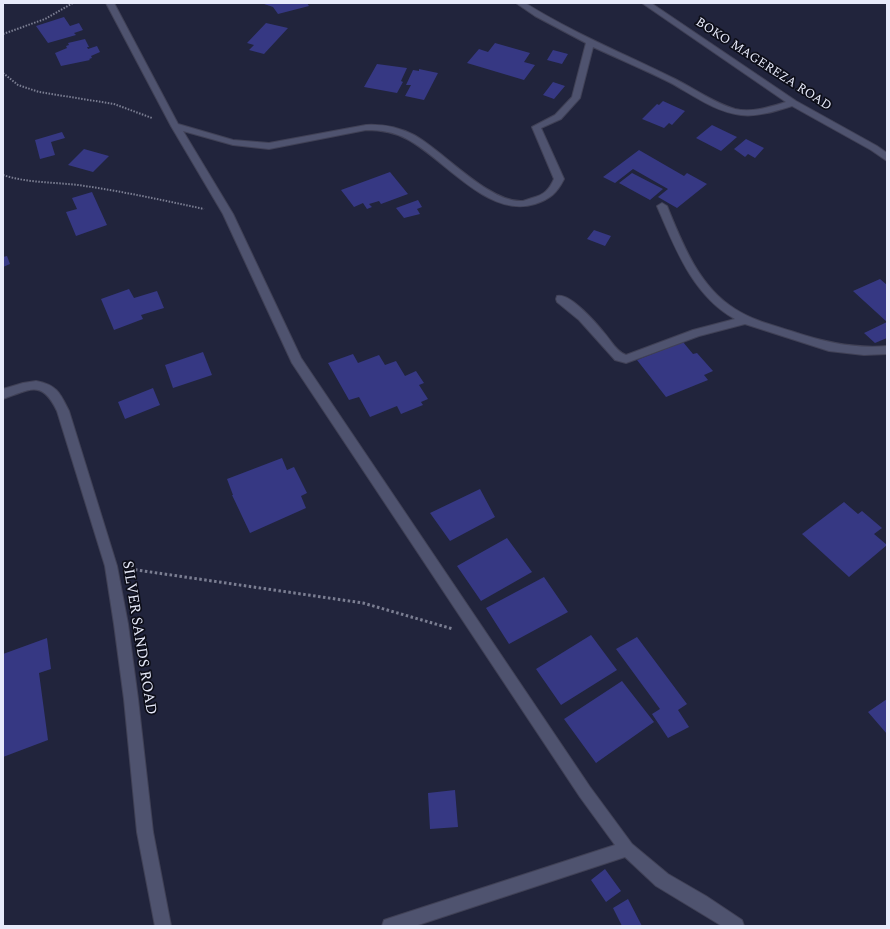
<!DOCTYPE html>
<html>
<head>
<meta charset="utf-8">
<style>
  body { margin:0 }
  #map { position:relative; width:890px; height:929px; overflow:hidden; background:#21243c; font-family:Spectral,serif }
  canvas { display:block }
  .frame { position:absolute; inset:0; border:4px solid #e7eafa; pointer-events:none }
</style>
</head>
<body>
<div id="map">
<canvas width="890" height="929"></canvas>
<div class="frame"></div>
</div>
<script>
const ctx = document.querySelector('canvas').getContext('2d');
ctx.lineJoin = 'round';
function fillPath(path, color) {
  ctx.fillStyle = color;
  ctx.fill(path, 'evenodd');
}
function trace(path, color, width, dash) {
  ctx.strokeStyle = color;
  ctx.lineWidth = width;
  ctx.lineCap = dash ? 'butt' : 'round';
  ctx.setLineDash(dash || []);
  ctx.stroke(path);
}
function label(font, color, halo, rows, align = 'center') {
  ctx.font = font + ' Spectral,serif';
  ctx.lineWidth = 3.5;
  ctx.setLineDash([]);
  ctx.textBaseline = 'middle';
  ctx.strokeStyle = halo;
  ctx.fillStyle = color;
  for (const [text, x, y, turn = 0] of rows) {
    ctx.save();
    ctx.translate(x, y);
    ctx.rotate((+turn || 0) * Math.PI / 180);
    ctx.textAlign = isNaN(turn) ? turn : align;
    if (halo) ctx.strokeText(text, 0, 0);
    ctx.fillText(text, 0, 0);
    ctx.restore();
  }
}
fillPath(new Path2D(`
  M261,3H307L309,6L278,14L273,7Z
  M64,17L70,26L79,23L83,30L74,33L76,35L48,43L36,26Z
  M266,23L288,28L264,54L249,50L254,45L247,43Z
  M85,39L89,47H87L88,49L97,46L100,52L91,56L92,58L89,59L90,60L61,66L55,53L67,48L66,46L69,45L68,43Z
  M495,43L530,53L524,62L535,65L524,80L467,63L479,49L488,52Z
  M553,50L568,54L562,64L547,60Z
  M377,64L407,68L401,81L403,82L397,93L364,87Z
  M419,69L438,73L424,100L405,96L411,85H406L413,70L419,71Z
  M553,82L565,86L554,99L543,95Z
  M663,101L685,111L672,125L669,123L664,128L642,119L657,104L659,105Z
  M712,125L737,137L721,151L696,138Z
  M62,132L65,138L51,142L55,155L40,159L35,140Z
  M746,139L764,148L755,158L748,154L745,157L734,149Z
  M84,149L109,156L93,172L68,165Z
  M639,150L684,176L687,173L707,184L677,208L658,197L668,189L633,169L615,183L603,177Z
  M390,172L408,194L381,204L379,201L369,204L372,207L367,209L363,203L354,207L341,190Z
  M632,173L663,189L650,200L619,183Z
  M92,192L107,225L76,236L66,212L77,209L72,198Z
  M418,200L422,207L417,209L420,214L404,218L396,208Z
  M594,230L611,236L605,246L587,239Z
  M7,256L10,264L3,267V257Z
  M880,279L887,285V338L875,343L864,333L887,322L853,291Z
  M129,289L134,298L157,291L164,308L141,315L143,319L114,330L101,299Z
  M683,342L693,354L697,353L713,371L704,375L708,380L666,397L637,360Z
  M203,352L212,375L173,388L165,365Z
  M353,354L358,363L379,355L385,365L396,361L405,376L416,371L424,383L419,385L428,399L421,402L423,405L401,414L397,406L370,417L359,397L349,400L328,363Z
  M153,388L160,405L125,419L118,402Z
  M282,458L287,470L294,467L307,493L301,496L306,508L250,533L232,495H233L227,479Z
  M480,489L495,517L450,541L430,513Z
  M844,502L858,514L862,511L882,528L874,534L887,545L849,577L802,534Z
  M507,538L532,572L481,601L457,566Z
  M544,577L568,612L509,644L486,608Z
  M591,635L617,670L561,705L536,669Z
  M637,637L687,704L678,710L689,727L668,738L652,714L660,709L616,649Z
  M47,638L51,669L39,673L48,740L3,757V654Z
  M622,681L654,722L596,763L564,719Z
  M887,699V734L868,712Z
  M455,790L458,827L430,829L428,793Z
  M605,869L621,891L606,902L591,880Z
  M628,899L642,926H622L613,908Z`), '#363883');
const minor = new Path2D(`
  M106,3H114L178,124L233,140L269,143L366,125C383,124 398,127 414,135C442,150 490,204 523,201C526,200 529,199 532,198C544,195 549,190 554,179L532,127L555,115L572,97L586,43L535,16L516,3H525C573,33 625,54 675,79C695,89 714,103 735,109C752,113 770,107 786,102L642,3H651L796,101L877,146L887,153V161L871,150L792,106C776,111 758,117 741,115C715,112 693,95 671,83C645,70 619,59 593,47L580,98L561,119L541,128L564,179C557,193 550,199 535,204C488,219 445,159 407,139C394,132 382,130 366,130L269,149L233,145L183,131L233,214L301,358L590,787L632,844L668,874L706,896L742,920L744,926H722L656,886L625,857L415,926H382L384,920L390,918L615,845L580,797L292,363L223,214L171,126Z
  M662,203L667,206C682,243 699,287 735,309C752,320 772,325 791,331C823,342 854,349 887,346V354L864,355L829,351L745,324L699,336L626,363L615,360L579,320L557,302L556,299L557,296C570,292 598,325 606,335C611,341 617,352 626,355L693,330L735,319C693,296 675,248 657,206Z
  M36,381C57,385 60,393 69,411L117,566L128,624L138,699L153,832L171,926H155L137,832L124,699L114,624L105,566L57,411C42,380 31,389 3,399V389L23,383Z`);
trace(minor, '#404156', 2);
trace(new Path2D(`
  M3,34L45,19L73,3
  M3,73L18,85L39,92L114,104L152,118
  M3,175C27,183 53,182 78,185C121,191 162,200 204,209`), '#7b7e92', 2, [1.5, 1.5]);
trace(new Path2D(`
  M130,569L363,603L453,629`), '#7b7e92', 3, [2.5, 2.5]);
fillPath(minor, '#4f536f');
label('13px', '#e7eafa', '#0d0e19', [
  ["BOKO MAGEREZA ROAD",763,65,33]
]);
label('15px', '#e7eafa', '#0d0e19', [
  ["SILVER SANDS ROAD",138,638,81]
]);
</script>
</body>
</html>
